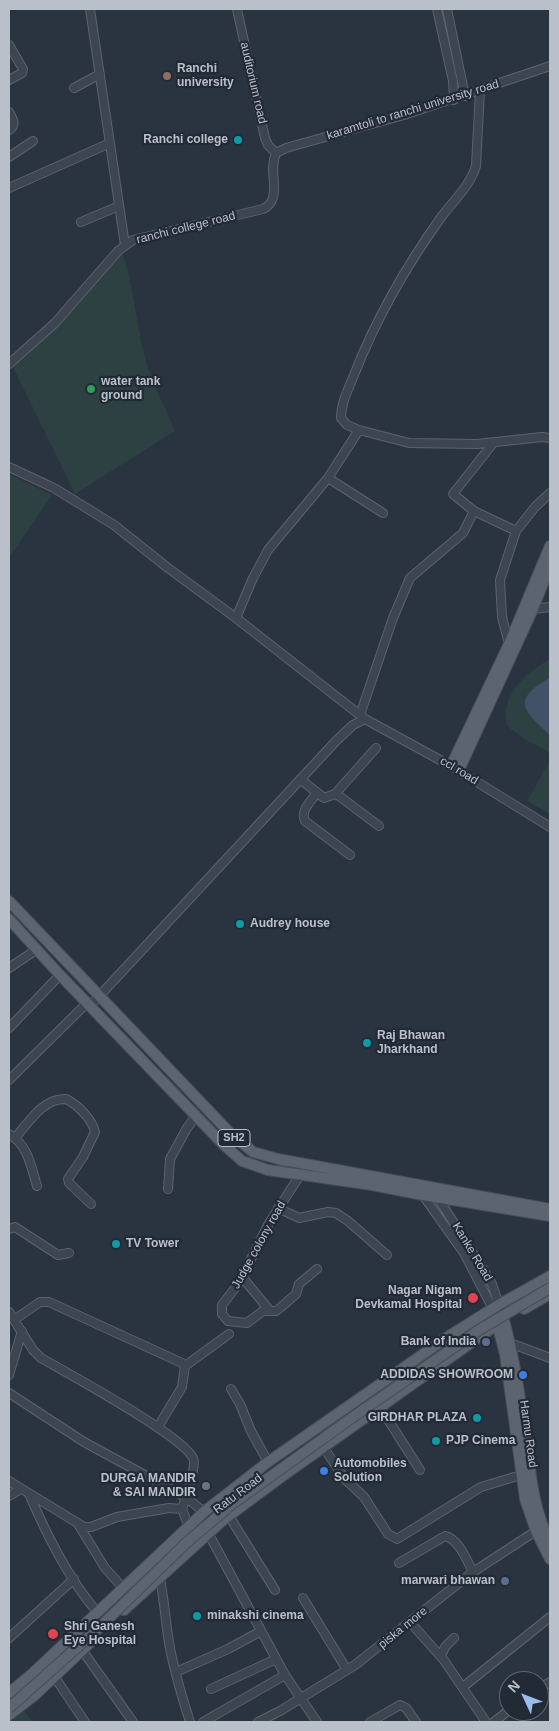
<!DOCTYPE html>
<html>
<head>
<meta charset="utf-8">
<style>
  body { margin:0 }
  #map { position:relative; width:559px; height:1731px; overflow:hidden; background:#2a3340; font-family:Arial,sans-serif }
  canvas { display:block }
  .frame { position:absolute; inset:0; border:10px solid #bac0ca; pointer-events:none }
  .north { position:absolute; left:499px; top:1671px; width:50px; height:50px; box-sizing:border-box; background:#222a35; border:1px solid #5f6671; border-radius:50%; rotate:313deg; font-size:14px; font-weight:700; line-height:20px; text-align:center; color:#bac0ca }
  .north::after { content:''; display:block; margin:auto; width:18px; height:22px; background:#9cbbed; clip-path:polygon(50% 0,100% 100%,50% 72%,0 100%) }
</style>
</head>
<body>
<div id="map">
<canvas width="559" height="1731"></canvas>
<div class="frame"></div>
<div class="north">N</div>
</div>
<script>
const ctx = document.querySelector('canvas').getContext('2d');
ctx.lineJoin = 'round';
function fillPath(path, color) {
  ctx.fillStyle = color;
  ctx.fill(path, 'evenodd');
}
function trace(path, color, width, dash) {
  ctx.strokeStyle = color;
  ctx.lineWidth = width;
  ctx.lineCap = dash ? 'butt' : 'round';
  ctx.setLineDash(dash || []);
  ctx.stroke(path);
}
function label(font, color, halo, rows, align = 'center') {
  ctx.font = font + ' Arial,sans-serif';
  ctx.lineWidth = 4.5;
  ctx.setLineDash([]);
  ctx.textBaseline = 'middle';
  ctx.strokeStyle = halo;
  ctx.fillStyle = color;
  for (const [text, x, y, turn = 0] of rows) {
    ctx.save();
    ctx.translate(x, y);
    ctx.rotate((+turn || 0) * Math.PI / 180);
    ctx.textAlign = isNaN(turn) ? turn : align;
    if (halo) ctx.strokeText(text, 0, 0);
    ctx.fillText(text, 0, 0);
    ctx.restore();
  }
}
fillPath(new Path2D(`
  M122,251C135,289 136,332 149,371C156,391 167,411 175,431L75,494L13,367L65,318Z
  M9,474L52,495L9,558Z
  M550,659V753L523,738L507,726C506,722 505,716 506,711C509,686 531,670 550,659Z
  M550,760V814L527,801Z
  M22,1708L33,1722H9V1719Z`), '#2d4042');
fillPath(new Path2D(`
  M550,677V735C542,727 519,710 526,698C530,689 543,682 550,677Z`), '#415167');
const minor = new Path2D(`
  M90,9L125,245
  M237,9L265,138L268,145L276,153
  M437,9L453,81L454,100
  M447,9L465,96
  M9,45L23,69L22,73L9,80
  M74,88L100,74
  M9,112C13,119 17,125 9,130
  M276,153L286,148L404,115L550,66
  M9,157L33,141
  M9,188L110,143
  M81,222L119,206
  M9,364L55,323L118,251L133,240L263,209C284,199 267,172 276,153
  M359,430L347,425L341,418C341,403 348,390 354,375C376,319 406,266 442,216C454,200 470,186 476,166L480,90
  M494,442L453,494L474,511L516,531
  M9,467L54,488L114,525L168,568L236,618L365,719L451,766L550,827
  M328,478L383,513
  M530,607L533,609L550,607
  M236,618L253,578L268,550L328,478L359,430L409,443L477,444L542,437L550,438
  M509,644L502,617L500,580L516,531L535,507L550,493
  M360,715L393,618L410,578L463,533L474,511
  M300,779L324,798L335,794L339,796L379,826
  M316,794C311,801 300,811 305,821L350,855
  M335,794L376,748
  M9,968L36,950
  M90,1006L336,741L353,725L365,719
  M9,1028L60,975
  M9,1080L87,1003
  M9,1134C28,1145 31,1166 37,1186
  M15,1138C29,1122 43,1098 66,1099C78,1105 92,1119 95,1132L83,1157L68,1179L69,1183L91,1204
  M300,1175L268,1225L239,1283L222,1305V1314L228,1321L247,1323L263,1311H276L280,1308L296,1294L299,1284L317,1269
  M168,1189L170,1159L187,1128L196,1116
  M422,1194L464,1253L493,1309
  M437,1196L492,1284L504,1319
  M278,1208L299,1218L328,1212L336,1213L348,1221L387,1255
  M9,1229L15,1227L58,1255L69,1253
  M243,1278L270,1311
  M9,1312L33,1350L41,1358C69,1374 182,1435 193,1458C197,1465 185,1501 182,1509L189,1527
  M14,1320L40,1302H49L182,1363L185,1366L182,1387L158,1427
  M510,1343L550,1358
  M185,1366L229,1334
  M9,1375L22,1331
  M231,1389L240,1404L251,1431L268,1462
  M9,1393L84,1442L187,1498L199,1508L205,1511
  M380,1407L420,1470
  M324,1448L345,1479L364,1497L388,1534L397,1539L481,1487L521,1475
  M9,1481L84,1527H91L117,1517L169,1508L182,1509
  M29,1494C47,1535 68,1578 97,1612
  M9,1496L21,1489
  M217,1502L229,1516L275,1590
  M78,1524L105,1568L123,1588
  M206,1529L285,1675L317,1722
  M399,1563L445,1536C459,1539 467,1561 473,1572
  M159,1575C164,1596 165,1616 168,1636C172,1665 181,1694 190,1722
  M303,1598L347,1670
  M410,1622L442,1658
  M9,1638L74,1579
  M454,1638L445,1647L441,1656L486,1722
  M82,1650L133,1722
  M176,1672L228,1649L261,1631
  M54,1676L85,1722
  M463,1687L550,1617
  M211,1689L276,1659
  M539,1689L550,1682
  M203,1722L285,1675
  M258,1722L280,1711L355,1665L473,1572L539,1529
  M370,1722L400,1705L406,1708L416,1722
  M494,1722L509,1710`);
const major = new Path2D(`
  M451,766L509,644L550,546
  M459,770L533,609L550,565
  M9,901L230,1133L253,1152L278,1159L550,1209
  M9,919L60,975L223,1144L242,1161L268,1170L372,1185L423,1195L550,1216
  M524,1309L550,1294
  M496,1320L505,1354L525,1499L536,1531L550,1559
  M504,1320C515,1361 521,1403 527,1445C531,1478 534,1511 550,1542
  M124,1610L222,1521L284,1475L499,1323
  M9,1693L34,1672L205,1511L268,1462L452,1334L500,1304L550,1276
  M9,1715L35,1695L95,1638`);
trace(minor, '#5b636d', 10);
trace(major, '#474e59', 12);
trace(minor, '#3d4550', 8);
trace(major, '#5c646f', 10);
const majorBridge = new Path2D(`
  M9,1708L100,1627L186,1543L231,1505L353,1417L479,1330L550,1288`);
trace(majorBridge, '#474e59', 12, []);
trace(majorBridge, '#5c646f', 10);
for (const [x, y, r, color] of [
  [167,76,5,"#8d6e63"],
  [238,140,5,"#0f9aa8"],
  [91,389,5,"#2e9e5b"],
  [240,924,5,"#0f9aa8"],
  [367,1043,5,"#0f9aa8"],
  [116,1244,5,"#0f9aa8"],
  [473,1298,6,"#e0444e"],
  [486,1342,5,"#5c6f8a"],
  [523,1375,5,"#3f7fe0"],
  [477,1418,5,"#0f9aa8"],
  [436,1441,5,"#0f9aa8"],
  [324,1471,5,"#3f7fe0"],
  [206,1486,5,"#6b7280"],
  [505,1581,5,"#5c6f8a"],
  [197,1616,5,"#0f9aa8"],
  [53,1634,6,"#e0444e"]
]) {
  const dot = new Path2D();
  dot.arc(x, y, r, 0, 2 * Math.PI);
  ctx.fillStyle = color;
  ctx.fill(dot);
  trace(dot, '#222a35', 2);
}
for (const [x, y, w] of [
  [234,1138,32]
]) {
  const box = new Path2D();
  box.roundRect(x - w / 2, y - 8.5, w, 17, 4);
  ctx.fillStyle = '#222a35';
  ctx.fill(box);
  trace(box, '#bac0ca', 1);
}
label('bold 11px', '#bac0ca', null, [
  ["SH2",234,1138]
]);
label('bold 12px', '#bac0ca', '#222a35', [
  ["Ranchi",177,69],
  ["university",177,83],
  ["Ranchi college",228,140,"right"],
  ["water tank",101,382],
  ["ground",101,396],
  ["Audrey house",250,924],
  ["Raj Bhawan",377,1036],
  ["Jharkhand",377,1050],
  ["TV Tower",126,1244],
  ["Nagar Nigam",462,1291,"right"],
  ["Devkamal Hospital",462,1305,"right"],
  ["Bank of India",476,1342,"right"],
  ["ADDIDAS SHOWROOM",513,1375,"right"],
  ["GIRDHAR PLAZA",467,1418,"right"],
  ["PJP Cinema",446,1441],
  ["Automobiles",334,1464],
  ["Solution",334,1478],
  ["DURGA MANDIR",196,1479,"right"],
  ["& SAI MANDIR",196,1493,"right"],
  ["marwari bhawan",495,1581,"right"],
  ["minakshi cinema",207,1616],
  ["Shri Ganesh",64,1627],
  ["Eye Hospital",64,1641]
], 'left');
label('12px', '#bac0ca', '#222a35', [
  ["auditorium road",253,83,77],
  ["karamtoli to ranchi university road",413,110,-17],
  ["ranchi college road",186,228,-14],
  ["ccl road",459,771,31],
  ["Judge colony road",259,1245,-61],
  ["Kanke Road",472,1252,59],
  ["Harmu Road",528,1434,82],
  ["Ratu Road",238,1494,-37],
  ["piska more",403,1628,-39]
]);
</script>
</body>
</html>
